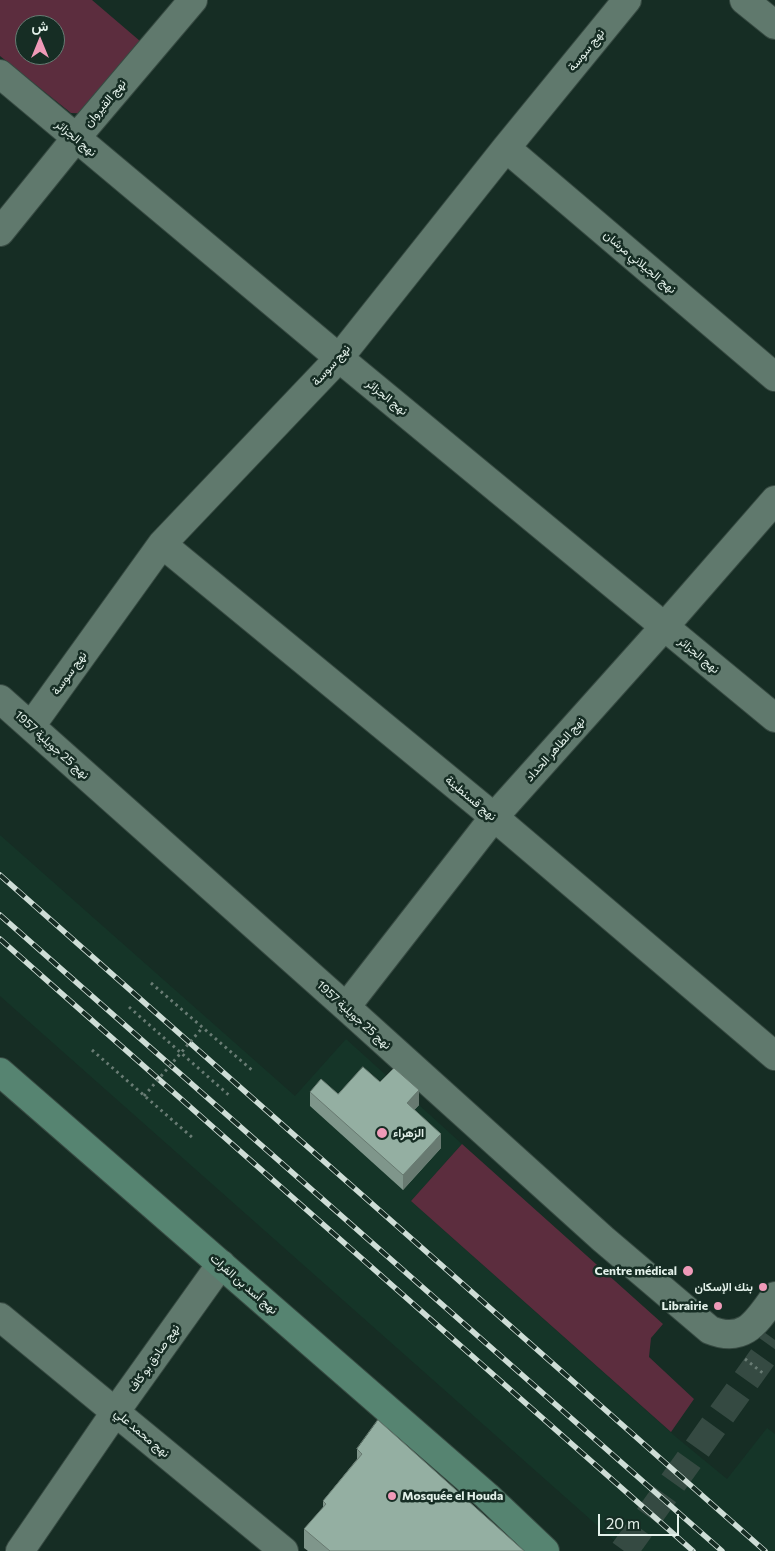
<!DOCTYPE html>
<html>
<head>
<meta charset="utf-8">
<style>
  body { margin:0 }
  #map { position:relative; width:775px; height:1551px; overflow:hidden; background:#162d24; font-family:Commissioner,Vazirmatn,sans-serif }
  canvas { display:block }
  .north { position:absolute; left:15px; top:15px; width:50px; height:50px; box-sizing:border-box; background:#162d24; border:1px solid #687b73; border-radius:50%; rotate:0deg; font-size:14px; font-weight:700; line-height:20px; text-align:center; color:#e3f1ea }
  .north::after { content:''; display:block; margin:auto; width:18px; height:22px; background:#ef9ab8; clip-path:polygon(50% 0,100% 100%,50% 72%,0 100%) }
  .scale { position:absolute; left:598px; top:1514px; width:81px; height:22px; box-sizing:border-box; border:2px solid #e3f1ea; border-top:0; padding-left:6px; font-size:15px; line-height:18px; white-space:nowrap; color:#e3f1ea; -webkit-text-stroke:4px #162d24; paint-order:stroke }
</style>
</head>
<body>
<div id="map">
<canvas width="775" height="1551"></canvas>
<div class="north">ش</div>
<div class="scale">20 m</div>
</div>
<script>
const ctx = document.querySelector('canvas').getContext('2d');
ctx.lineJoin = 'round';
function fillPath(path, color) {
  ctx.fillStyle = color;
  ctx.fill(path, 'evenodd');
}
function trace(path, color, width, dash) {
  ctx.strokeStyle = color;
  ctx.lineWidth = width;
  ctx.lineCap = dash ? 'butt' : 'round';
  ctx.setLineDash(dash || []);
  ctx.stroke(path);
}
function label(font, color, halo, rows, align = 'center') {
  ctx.font = font + ' Commissioner,Vazirmatn,sans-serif';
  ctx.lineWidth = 5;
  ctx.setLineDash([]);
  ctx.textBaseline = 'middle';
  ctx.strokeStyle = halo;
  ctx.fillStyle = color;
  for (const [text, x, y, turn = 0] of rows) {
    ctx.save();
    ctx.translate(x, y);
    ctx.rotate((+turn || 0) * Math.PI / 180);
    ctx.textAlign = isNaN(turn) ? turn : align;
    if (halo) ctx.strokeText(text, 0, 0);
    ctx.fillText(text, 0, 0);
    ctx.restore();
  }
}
fillPath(new Path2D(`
  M0,835L295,1096L346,1039L419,1105L462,1144L411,1201L676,1437L727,1479L767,1428L775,1434V1551H626L0,996Z`), '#153528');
fillPath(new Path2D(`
  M0,0H92L147,47L93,114L71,113L0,56ZM25,25H55V55H25Z
  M462,1144L663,1324L651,1338L649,1357L694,1399L671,1432L411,1201Z`), '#5c2d3e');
trace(new Path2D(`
  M624,1551L775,1340`), '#354a42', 28, [28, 14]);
const street = new Path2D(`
  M744,0L775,25
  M0,74L339,358L775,718
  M506,148L775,377
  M0,232L76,138L193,0
  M162,544L494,817L775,1056
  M0,699L346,1007L603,1239L710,1330C745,1344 757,1321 775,1296
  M31,726L162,544L339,358L506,148L627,0
  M346,1007L494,817L665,626L775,500
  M0,1317L284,1551
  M20,1551L116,1411L221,1264`);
const secondary = new Path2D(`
  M0,1072L487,1496L545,1551`);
trace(street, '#374a42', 30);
trace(secondary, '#374a42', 30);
trace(new Path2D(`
  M151,983L253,1071
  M129,1007L231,1097
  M92,1050L194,1139
  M745,1359L764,1374`), '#697c74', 3, [2.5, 4]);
trace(street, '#60796d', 28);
trace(secondary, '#568471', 28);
const rail = new Path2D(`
  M0,875L765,1551
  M0,915L722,1551
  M0,939L693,1551`);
trace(rail, '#ceddd6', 5.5);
trace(rail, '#162d24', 4, [11]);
trace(new Path2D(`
  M144,1096L203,1027`), '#697c74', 3, [2.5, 4]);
fillPath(new Path2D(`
  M310,1092L338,1094L419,1105L414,1110L441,1148L403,1190L310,1106Z
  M357,1449L524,1551H308L304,1548V1529L323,1508V1501L357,1459Z`), '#7f968b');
fillPath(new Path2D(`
  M419,1090V1105L407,1118V1103Z
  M441,1134V1148L403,1190V1175Z`), '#687a71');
const building = new Path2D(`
  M363,1067L380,1082L394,1068L419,1090L407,1103L441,1134L403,1175L310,1092L321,1079L338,1094Z
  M378,1420L524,1551H330L304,1529L326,1504L323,1501L362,1454L357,1449Z`);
fillPath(building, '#94afa2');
trace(building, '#687a71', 1);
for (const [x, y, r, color] of [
  [382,1133,6,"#ef9ab8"],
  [688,1271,6,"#ef9ab8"],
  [763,1287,5,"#ef9ab8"],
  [718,1306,5,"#ef9ab8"],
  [392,1496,5,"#ef9ab8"]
]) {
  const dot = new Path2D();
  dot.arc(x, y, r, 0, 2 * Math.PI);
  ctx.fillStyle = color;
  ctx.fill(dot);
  trace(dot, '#162d24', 2);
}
label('12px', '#e3f1ea', '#162d24', [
  ["نهج سوسة",586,50,-51],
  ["نهج القيروان",105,103,-50],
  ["نهج الجزائر",76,138,40],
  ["نهج الجيلاني مرشان",640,262,40],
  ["نهج سوسة",331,365,-48],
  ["نهج الجزائر",387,397,39],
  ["نهج الجزائر",699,655,40],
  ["نهج سوسة",69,673,-54],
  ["نهج 25 جويلية 1957",52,745,42],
  ["نهج الطاهر الحداد",555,749,-48],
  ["نهج قسنطينة",471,798,40],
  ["نهج 25 جويلية 1957",354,1015,42],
  ["نهج أسد بن الفرات",244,1284,41],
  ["نهج صادق بو كاف",154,1358,-55],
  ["نهج محمد علي",142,1433,40]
]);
label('bold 12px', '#e3f1ea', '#162d24', [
  ["الزهراء",393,1133,"left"],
  ["Centre médical",677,1271],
  ["بنك الإسكان",753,1287],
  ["Librairie",708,1306],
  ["Mosquée el Houda",402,1496,"left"]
], 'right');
</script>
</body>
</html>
